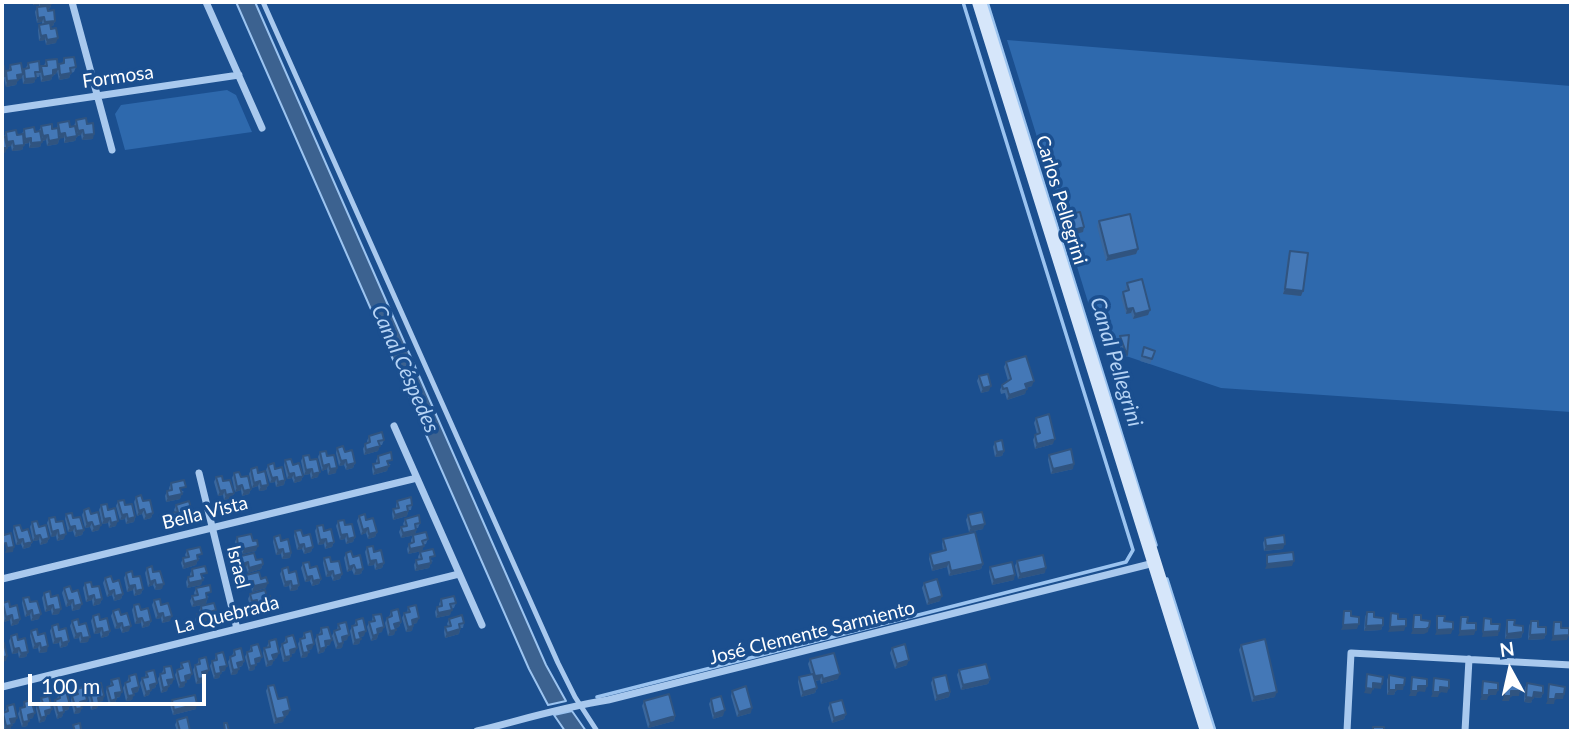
<!DOCTYPE html>
<html>
<head>
<meta charset="utf-8">
<style>
  body { margin:0 }
  #map { position:relative; width:1573px; height:733px; overflow:hidden; background:#1b4f8f; font-family:Lato,sans-serif }
  canvas { display:block }
  .frame { position:absolute; inset:0; border:4px solid #fff; pointer-events:none }
  .north { position:absolute; left:1475px; top:635px; width:70px; height:70px; -webkit-text-stroke:5px #1b4f8f; paint-order:stroke; rotate:352deg; font-size:19px; font-weight:700; line-height:28px; text-align:center; color:#fff }
  .north::after { content:''; display:block; margin:auto; width:24px; height:32px; background:#fff; clip-path:polygon(50% 0,100% 100%,50% 72%,0 100%) }
  .scale { position:absolute; left:28px; top:674px; width:178px; height:32px; box-sizing:border-box; border:4px solid #fff; border-top:0; padding-left:9px; font-size:21px; line-height:24px; white-space:nowrap; color:#fff; -webkit-text-stroke:5px #1b4f8f; paint-order:stroke }
</style>
</head>
<body>
<div id="map">
<canvas width="1573" height="733"></canvas>
<div class="frame"></div>
<div class="north">N</div>
<div class="scale">100 m</div>
</div>
<script>
const ctx = document.querySelector('canvas').getContext('2d');
ctx.lineJoin = 'round';
function fillPath(path, color) {
  ctx.fillStyle = color;
  ctx.fill(path, 'evenodd');
}
function trace(path, color, width, dash) {
  ctx.strokeStyle = color;
  ctx.lineWidth = width;
  ctx.lineCap = dash ? 'butt' : 'round';
  ctx.setLineDash(dash || []);
  ctx.stroke(path);
}
function label(font, color, halo, rows, align = 'center') {
  ctx.font = font + ' Lato,sans-serif';
  ctx.lineWidth = 7;
  ctx.setLineDash([]);
  ctx.textBaseline = 'middle';
  ctx.strokeStyle = halo;
  ctx.fillStyle = color;
  for (const [text, x, y, turn = 0] of rows) {
    ctx.save();
    ctx.translate(x, y);
    ctx.rotate((+turn || 0) * Math.PI / 180);
    ctx.textAlign = isNaN(turn) ? turn : align;
    if (halo) ctx.strokeText(text, 0, 0);
    ctx.fillText(text, 0, 0);
    ctx.restore();
  }
}
fillPath(new Path2D(`
  M1007,40L1571,86V412L1221,388L1123,355L1118,341H1100Z
  M227,90L236,95L252,132L125,150L115,114L121,105Z`), '#2e69ad');
const water = new Path2D(`
  M236,2H255L546,665L566,701L548,705L529,669Z
  M572,711L586,731H565L554,715Z`);
fillPath(water, '#3c6290');
trace(water, '#9cc4f0', 2);
trace(new Path2D(`
  M987,2L1156,545
  M1167,579L1215,731
  M597,697L1126,562L1133,550L963,2`), '#9cc4f0', 3.5);
trace(new Path2D(`
  M263,2L558,663L575,697L597,731`), '#a9c9ee', 5);
trace(new Path2D(`
  M72,2L112,150
  M206,2L262,128
  M2,110L239,75
  M394,426L482,625
  M199,473L237,629
  M2,579L417,478
  M2,687L459,574
  M477,731C521,720 563,707 608,700L1154,563
  M1347,731L1351,653L1571,665
  M1465,731L1469,659`), '#a9c9ee', 7);
trace(new Path2D(`
  M979,2L1207,731`), '#d6e6fa', 14);
fillPath(new Path2D(`
  M33,2H52L50,8L48,9L55,21L53,26H50L56,43L46,45L45,40L39,41L38,30L39,25H42V22L37,23L35,12L37,7H39V5H33Z
  M64,58L76,67L74,72L71,73L69,78L59,80L57,71L56,74L53,75L51,80L41,82L40,74L39,77H36L34,83L23,84L22,76L21,79H18L16,85L6,87L4,78L3,81L2,82V66L5,74L6,71H9L10,65L23,72L24,69L26,68L28,63L40,69L41,66H44L46,60L58,67L59,64H62Z
  M76,120L87,124L93,139L82,140L81,135L77,136L75,141L64,143V138H59L58,144L47,146L46,140L42,141L40,147L29,148V143L24,144L22,150L12,151L11,146L6,147L5,153H2V137H4L6,132L17,135L22,134L24,129L35,132L39,131L41,126L52,129H57L58,123L70,127L74,126Z
  M1065,215L1084,227L1083,232L1072,235L1068,224L1065,226L1063,220Z
  M1099,221L1138,249L1136,254L1106,261L1097,226Z
  M1290,251L1303,291L1301,296L1283,294L1288,256Z
  M1127,283L1150,310L1148,315L1133,319L1131,313L1126,314L1121,297L1123,292L1126,291L1125,288Z
  M1120,336L1127,355L1125,360L1118,341Z
  M1144,347L1155,351L1150,364L1140,361Z
  M1006,362L1032,386L1026,388L1025,394L1007,400L1005,393L1001,394L1000,390L1002,385L1008,381L1004,367Z
  M979,376L989,391L981,393L977,381Z
  M1036,418L1053,444L1035,449L1033,440L1035,435L1037,434L1034,423Z
  M369,436L384,440L382,445H379L378,451L364,455L363,449L365,444L367,443V441Z
  M995,442L1004,451L1002,456L995,457L993,447Z
  M337,448L345,452L355,463L353,468L346,470L344,465L339,466L336,453Z
  M320,452L327,456L336,473L328,475L327,469L322,471L318,457Z
  M1049,455L1073,469L1051,474L1048,460Z
  M303,456L310,460L318,477L311,479L310,474L304,475L301,461Z
  M378,456L391,465H388L387,471L373,475L372,469L373,464L376,463V461Z
  M285,460L293,465L303,476L301,481L294,483L292,478L287,479L284,465Z
  M268,465L275,469L285,480L284,485L276,487L275,482L270,483L266,470Z
  M251,469L258,473L268,485L266,490L259,491L258,486L252,488L249,474Z
  M234,473L241,477L251,489L249,494L242,496L241,490L235,492L232,478Z
  M216,477L223,481L234,493L232,498L224,500L223,495L218,496L214,482Z
  M171,483L184,492L181,493L180,499L166,502L165,496L167,491H169V488Z
  M136,497L143,501L153,513L151,518L144,520L142,514L137,516L134,502Z
  M118,501L125,505L135,517L134,522L126,524L125,519L120,520L116,506Z
  M397,501L412,505L411,510H408L407,516L393,520L392,514L393,509L396,508V506Z
  M101,505L108,510L116,526L109,528L108,523L102,524L99,510Z
  M176,505L191,509L189,514H187L185,521L172,524L170,518L172,513L175,512L174,510Z
  M84,510L91,514L99,530L92,532L90,527L85,528L82,515Z
  M66,514L73,518L84,530L82,535L75,537L73,531L68,532L65,519Z
  M968,515L983,529L969,532L966,520Z
  M359,516L366,520L377,532L375,537L368,539L366,533L361,535L357,521Z
  M49,518L56,522L64,539L57,541L56,536L51,537L47,523Z
  M405,519L420,523L418,528H416L415,535L401,538L399,532L401,527L404,526L403,524Z
  M338,521L345,525L355,537L353,542L346,544L345,539L340,540L336,526Z
  M32,522L39,527L49,538L47,543L40,545L39,540L33,541L30,527Z
  M14,526L22,531L32,542L30,547L23,549L21,544L16,545L13,531Z
  M317,526L324,531L334,542L332,547L325,549L324,544L318,545L315,531Z
  M295,531L303,536L313,547L311,552L304,554L302,549L297,550L294,536Z
  M413,535L428,539L426,544L423,545L422,551L408,554L407,549L409,544L411,543V540Z
  M237,537L256,551L242,554L241,549L237,550L235,542Z
  M274,537L281,541L291,553L290,558L282,559L281,554L276,555L273,542Z
  M1265,538L1283,549L1264,551L1263,543Z
  M943,539L983,564L981,569L949,576L947,567L932,571L929,559L930,554L943,551L942,544Z
  M367,547L374,552L384,563L382,568L375,570L374,565L368,566L365,552Z
  M187,550L200,559H198L196,565L183,569L181,563L183,558L186,557L185,555Z
  M420,552L433,561L431,562L429,568L415,571L414,565L416,560H419L418,557Z
  M346,553L353,557L363,569L361,574L354,575L352,570L347,572L344,558Z
  M241,556L256,560L263,564L261,569L248,573L246,567L241,569L239,561Z
  M324,558L331,562L342,574L340,579L333,581L331,576L326,577L323,563Z
  M1017,561L1045,573L1018,579L1015,566Z
  M303,563L310,568L321,579L319,584L312,586L310,581L305,582L301,568Z
  M990,567L1014,580L992,585L989,572Z
  M147,568L153,572L162,589L155,590L153,585L148,587L145,573Z
  M192,569L205,578L202,579L201,585L187,588L186,582L188,577H190V574Z
  M282,569L289,573L299,585L297,590L290,591L289,586L284,587L280,574Z
  M126,573L133,577L143,589L141,594L134,596L133,590L127,592L124,578Z
  M246,575L261,579L266,588L252,592L251,586L246,587L244,580Z
  M105,578L113,582L123,594L121,599L114,601L112,595L107,597L103,583Z
  M85,583L92,587L102,599L100,604L93,606L92,600L86,602L83,588Z
  M924,583L940,601L927,605L922,588Z
  M64,588L72,592L80,609L72,611L71,605L66,607L62,593Z
  M196,588L209,597L207,598L206,604L192,607L190,601L192,596H195L194,593Z
  M44,593L51,597L59,614L52,615L51,610L45,612L42,598Z
  M250,594L267,597L272,602L270,607L256,610L255,605L250,606L248,599Z
  M23,598L30,602L39,619L31,621L30,615L25,617L22,603Z
  M441,599L456,603L454,608L451,609L450,615L436,618L435,612L437,607H439V604Z
  M154,600L161,605L170,621L162,623L161,618L156,619L152,605Z
  M3,603L10,607L20,619L18,624L11,626L10,620L4,622L2,611Z
  M134,605L141,610L151,621L149,626L142,628L141,623L135,624L132,610Z
  M201,606L216,610L214,615L212,616L210,622L196,625L195,620L197,614H200L199,611Z
  M408,607L417,623L413,624L412,631L406,632L402,618L404,613H407Z
  M113,611L121,615L129,631L122,633L120,628L115,629L111,616Z
  M391,611L401,622L399,627L395,628L394,635L388,636L385,623L387,618L389,617Z
  M1367,612L1383,625L1381,630L1364,631L1365,617Z
  M373,615L382,632L378,633L377,639L371,641L367,627L369,622L372,621Z
  M93,616L100,620L110,631L108,636L101,638L100,633L94,634L91,621Z
  M449,619L464,623L463,628H460L459,634L445,638L444,632L445,627L448,626L447,624Z
  M356,620L364,636L361,637L359,644L353,645L350,631L352,626H354Z
  M1507,620L1523,632L1521,638L1505,639L1506,625Z
  M72,621L79,625L88,642L80,643L79,638L74,639L70,626Z
  M1531,621L1546,634L1544,639L1528,640L1529,626Z
  M338,624L347,640L343,641L342,648L336,649L332,636L334,631L337,630Z
  M52,626L59,630L69,641L67,646L60,648L59,643L53,644L50,631Z
  M321,628L330,645L326,646L324,652L318,654L315,640L317,635L319,634Z
  M31,631L38,635L47,652L39,653L38,648L33,649L30,636Z
  M304,633L312,649L308,650L307,657L301,658L298,644L300,639H302Z
  M11,636L18,640L28,652L26,657L19,658L18,653L12,654L9,641Z
  M286,637L295,653L291,654L289,661L283,662L280,649L282,644L284,643Z
  M269,641L277,658L273,659L272,665L266,667L263,653L264,648L267,647Z
  M1241,645L1275,697L1252,702L1239,650Z
  M251,646L260,662L256,663L254,670L249,671L245,657L247,652H249Z
  M892,648L907,665L895,669L890,653Z
  M234,650L244,661L242,666L238,668L237,674L231,675L228,662L230,657L232,656Z
  M216,654L225,671L221,672L219,678L214,679L210,666L212,661L215,660Z
  M199,659L207,675L203,676L202,683L196,684L193,670L195,665H197Z
  M810,659L838,679L821,684L820,680L815,681L817,688L815,693L801,697L798,682L799,677L811,674L808,664Z
  M181,663L190,679L186,680L184,687L179,688L175,675L177,670L180,669Z
  M164,667L172,684L168,685L167,691L161,693L158,679L160,674L162,673Z
  M959,670L990,679L988,684L961,690L957,675Z
  M146,672L157,683L155,688L151,689L149,695L144,697L140,683L142,678H145Z
  M1389,675L1403,690H1396L1394,695H1387V680Z
  M129,676L139,687L138,692L133,693L132,700L126,701L123,688L125,683L127,682Z
  M933,678L950,692L949,697L935,701L931,683Z
  M111,680L120,697L116,698L115,704L109,706L106,692L107,687L110,686Z
  M1527,683L1543,693L1541,698L1533,697L1531,703L1524,702L1525,688Z
  M94,685L103,701L99,702L97,708L91,710L88,696L90,691L92,690Z
  M268,686L288,715L284,716L283,722L274,724L266,691Z
  M76,689L87,700L85,705L81,706L80,713L74,714L71,701L72,696L75,695Z
  M732,691L751,713L737,717L731,696Z
  M59,693L70,705L68,710L64,711L62,717L57,719L53,705L55,700L57,699Z
  M41,698L50,714L46,715L45,721L39,723L36,709L37,704H40Z
  M711,699L723,716L713,719L709,704Z
  M172,700L196,709L173,715L170,705Z
  M644,701L675,716L674,721L648,728L642,706Z
  M24,702L33,718L29,719L27,726L22,727L18,714L20,708H23Z
  M830,703L846,714L844,719L832,723L828,708Z
  M7,706L15,723L11,724L10,730L4,731L2,722V715L3,713L5,712Z
  M177,720L190,731H177L175,725Z`), '#3a679d');
fillPath(new Path2D(`
  M35,2H40L39,5H33Z
  M52,3L50,8L40,10L41,5Z
  M44,17L42,22L37,23L38,18Z
  M55,21L53,26L43,27L45,22Z
  M46,35L45,40L39,41L41,36Z
  M58,38L56,43L46,45L47,40Z
  M58,69L56,74L51,75L53,70Z
  M71,73L69,78L59,80L60,75Z
  M23,74L21,79L15,80L17,75Z
  M53,75L51,80L41,82L43,77Z
  M36,78L34,83L23,84L25,79Z
  M18,80L16,85L6,87L7,81Z
  M83,130L81,135L76,136L78,131Z
  M65,133L64,138L58,139L60,134Z
  M94,134L93,139L82,140L84,135Z
  M48,135L46,140L41,141L43,136Z
  M77,136L75,141L64,143L66,138Z
  M31,138L29,143L23,144L25,139Z
  M59,139L58,144L47,146L49,141Z
  M13,141L11,146L6,147L7,142Z
  M42,142L40,147L29,148L31,143Z
  M24,145L22,150L12,151L14,146Z
  M2,148H7L5,153H2Z
  M1084,227L1083,232L1072,235L1074,230Z
  M1138,249L1136,254L1106,261L1108,256Z
  M1285,289L1303,291L1301,296L1283,294Z
  M1133,308L1131,313L1126,314L1127,309Z
  M1150,310L1148,315L1133,319L1135,314Z
  M1034,381L1032,386L1023,389L1025,384Z
  M991,386L989,391L981,393L983,388Z
  M1027,389L1025,394L1007,400L1009,395Z
  M1055,439L1053,444L1035,449L1037,444Z
  M380,446L378,451L364,455L366,450Z
  M1004,451L1002,456L995,457L997,452Z
  M346,460L344,465L339,466L341,461Z
  M355,463L353,468L346,470L347,465Z
  M329,464L327,469L322,471L323,466Z
  M1074,464L1073,469L1051,474L1053,469Z
  M389,466L387,471L373,475L375,470Z
  M337,468L336,473L328,475L330,469Z
  M312,469L310,474L304,475L306,470Z
  M320,472L318,477L311,479L313,474Z
  M294,473L292,478L287,479L289,474Z
  M303,476L301,481L294,483L295,478Z
  M277,477L275,482L270,483L272,478Z
  M285,480L284,485L276,487L278,482Z
  M260,481L258,486L252,488L254,483Z
  M242,485L241,490L235,492L237,487Z
  M268,485L266,490L259,491L261,486Z
  M251,489L249,494L242,496L244,491Z
  M225,490L223,495L218,496L220,491Z
  M234,493L232,498L224,500L226,495Z
  M182,494L180,499L166,502L168,497Z
  M144,509L142,514L137,516L139,511Z
  M408,511L407,516L393,520L395,515Z
  M153,513L151,518L144,520L146,515Z
  M127,514L125,519L120,520L122,515Z
  M187,516L185,521L172,524L173,519Z
  M135,517L134,522L126,524L128,519Z
  M110,518L108,523L102,524L104,519Z
  M118,521L116,526L109,528L111,523Z
  M92,522L90,527L85,528L87,523Z
  M985,524L983,529L969,532L971,527Z
  M101,525L99,530L92,532L94,527Z
  M75,526L73,531L68,532L70,527Z
  M368,528L366,533L361,535L363,530Z
  M58,530L56,536L51,537L52,532Z
  M84,530L82,535L75,537L76,531Z
  M416,530L415,535L401,538L403,533Z
  M377,532L375,537L368,539L369,534Z
  M66,534L64,539L57,541L59,536Z
  M347,534L345,539L340,540L341,535Z
  M40,535L39,540L33,541L35,536Z
  M355,537L353,542L346,544L348,539Z
  M49,538L47,543L40,545L42,540Z
  M23,539L21,544L16,545L18,540Z
  M326,539L324,544L318,545L320,540Z
  M32,542L30,547L23,549L24,544Z
  M334,542L332,547L325,549L327,544Z
  M243,544L241,549L237,550L238,545Z
  M304,544L302,549L297,550L299,545Z
  M1285,544L1283,549L1264,551L1266,546Z
  M258,546L256,551L242,554L244,549Z
  M424,546L422,551L408,554L410,549Z
  M14,547L13,552L5,553L7,548Z
  M313,547L311,552L304,554L305,549Z
  M283,549L281,554L276,555L278,550Z
  M291,553L290,558L282,559L284,554Z
  M198,560L196,565L183,569L184,564Z
  M376,560L374,565L368,566L370,561Z
  M1294,561L1292,566L1265,569L1267,564Z
  M248,562L246,567L241,569L243,564Z
  M949,562L947,567L932,571L933,566Z
  M384,563L382,568L375,570L377,565Z
  M431,563L429,568L415,571L417,566Z
  M263,564L261,569L248,573L249,568Z
  M983,564L981,569L949,576L951,571Z
  M354,565L352,570L347,572L349,567Z
  M1046,568L1045,573L1018,579L1020,574Z
  M363,569L361,574L354,575L356,570Z
  M333,571L331,576L326,577L328,572Z
  M342,574L340,579L333,581L334,576Z
  M1015,575L1014,580L992,585L994,580Z
  M312,576L310,581L305,582L307,577Z
  M321,579L319,584L312,586L313,581Z
  M155,580L153,585L148,587L150,582Z
  M203,580L201,585L187,588L189,583Z
  M253,581L251,586L246,587L247,582Z
  M291,581L289,586L284,587L285,582Z
  M268,583L266,588L252,592L254,586Z
  M164,584L162,589L155,590L156,585Z
  M135,585L133,590L127,592L129,586Z
  M299,585L297,590L290,591L292,586Z
  M143,589L141,594L134,596L136,591Z
  M114,590L112,595L107,597L109,592Z
  M123,594L121,599L114,601L115,596Z
  M94,595L92,600L86,602L88,597Z
  M942,596L940,601L927,605L929,600Z
  M102,599L100,604L93,606L95,600Z
  M207,599L206,604L192,607L194,602Z
  M73,600L71,605L66,607L68,601Z
  M257,600L255,605L250,606L252,601Z
  M272,602L270,607L256,610L258,605Z
  M82,604L80,609L72,611L74,606Z
  M53,605L51,610L45,612L47,607Z
  M61,609L59,614L52,615L54,610Z
  M32,610L30,615L25,617L27,612Z
  M452,610L450,615L436,618L438,613Z
  M163,613L161,618L156,619L158,614Z
  M41,614L39,619L31,621L33,616Z
  M12,615L10,620L4,622L6,617Z
  M172,616L170,621L162,623L164,618Z
  M212,617L210,622L196,625L198,620Z
  M142,618L141,623L135,624L137,619Z
  M419,618L417,623L410,625L412,620Z
  M20,619L18,624L11,626L13,621Z
  M151,621L149,626L142,628L144,623Z
  M401,622L399,627L393,629L394,624Z
  M122,623L120,628L115,629L117,624Z
  M1359,624L1357,629L1341,630L1343,625Z
  M1383,625L1381,630L1364,631L1366,626Z
  M131,626L129,631L122,633L123,628Z
  M413,626L412,631L406,632L408,627Z
  M1406,626L1404,631L1388,632L1390,627Z
  M384,627L382,632L375,634L377,629Z
  M1429,627L1428,632L1424,634H1411L1413,629Z
  M102,628L100,633L94,634L96,629Z
  M460,629L459,634L445,638L447,633Z
  M1453,629L1451,634L1435,635L1437,630Z
  M396,630L394,635L388,636L390,631Z
  M1476,630L1474,635L1458,636L1460,631Z
  M110,631L108,636L101,638L103,633Z
  M366,631L364,636L358,638L359,633Z
  M1499,631L1498,636L1482,637L1483,632Z
  M1523,632L1521,638L1505,639L1507,634Z
  M81,633L79,638L74,639L76,634Z
  M378,634L377,639L371,641L373,636Z
  M1546,634L1544,639L1528,640L1530,635Z
  M349,635L347,640L340,642L342,637Z
  M1569,635L1567,640L1551,641L1553,636Z
  M90,637L88,642L80,643L82,638Z
  M61,638L59,643L53,644L55,639Z
  M361,639L359,644L353,645L355,640Z
  M332,640L330,645L323,646L325,641Z
  M69,641L67,646L60,648L62,643Z
  M40,643L38,648L33,649L35,644Z
  M343,643L342,648L336,649L338,644Z
  M314,644L312,649L305,651L307,646Z
  M48,646L47,652L39,653L41,648Z
  M326,647L324,652L318,654L320,649Z
  M19,648L18,653L12,654L14,649Z
  M297,648L295,653L288,655L290,650Z
  M28,652L26,657L19,658L21,653Z
  M309,652L307,657L301,658L303,653Z
  M279,653L277,658L270,660L272,655Z
  M7,656L6,661L2,662V658Z
  M291,656L289,661L283,662L285,657Z
  M262,657L260,662L253,664L255,659Z
  M274,660L272,665L266,667L268,662Z
  M909,660L907,665L895,669L897,664Z
  M244,661L242,666L235,668L237,663Z
  M256,665L254,670L249,671L250,666Z
  M227,666L225,671L218,672L220,667Z
  M239,669L237,674L231,675L233,670Z
  M209,670L207,675L200,677L202,672Z
  M221,673L219,678L214,679L215,674Z
  M192,674L190,679L183,681L185,676Z
  M840,674L838,679L821,684L823,679Z
  M822,675L820,680L813,681L815,676Z
  M204,678L202,683L196,684L198,679Z
  M174,679L172,684L165,685L167,680Z
  M990,679L988,684L961,690L963,685Z
  M186,682L184,687L179,688L180,683Z
  M157,683L155,688L148,690L150,685Z
  M1373,683L1382,684L1381,689L1372,688Z
  M1396,685H1404L1403,690H1394Z
  M169,686L167,691L161,693L163,688Z
  M1418,686H1427L1425,692L1416,691Z
  M139,687L138,692L131,694L132,689Z
  M1440,687L1449,688L1447,693L1440,692L1438,697H1431L1433,692Z
  M817,688L815,693L801,697L803,692Z
  M1366,688L1373,689L1371,694L1364,693Z
  M151,690L149,695L144,697L146,692Z
  M1389,690H1396L1394,695H1387Z
  M1489,690H1498L1496,695H1488Z
  M1411,691H1418L1416,696H1409Z
  M1511,691H1520L1519,696H1511L1509,701H1502L1504,696Z
  M122,692L120,697L113,698L115,693Z
  M950,692L949,697L935,701L937,696Z
  M1277,692L1275,697L1252,702L1254,697Z
  M1534,692L1543,693L1541,698L1532,697Z
  M1556,694H1564L1563,699H1555L1554,704H1546L1548,699Z
  M134,695L132,700L126,701L128,696Z
  M1482,695H1489L1487,700H1480Z
  M104,696L103,701L96,703L98,698Z
  M1526,697L1533,698L1531,703L1524,702Z
  M116,699L115,704L109,706L111,701Z
  M87,700L85,705L78,707L80,702Z
  M99,703L97,708L91,710L93,705Z
  M197,704L196,709L173,715L174,710Z
  M70,705L68,710L61,711L63,706Z
  M82,708L80,713L74,714L76,709Z
  M752,708L751,713L737,717L739,712Z
  M52,709L50,714L43,716L45,711Z
  M290,710L288,715L282,717L283,712Z
  M725,710L723,716L713,719L714,714Z
  M64,712L62,717L57,719L58,713Z
  M35,713L33,718L26,720L28,715Z
  M846,714L844,719L832,723L834,718Z
  M46,716L45,721L39,723L41,718Z
  M675,716L674,721L648,728L650,723Z
  M285,717L283,722L274,724L276,719Z
  M17,718L15,723L8,724L10,719Z
  M29,721L27,726L22,727L23,722Z
  M12,725L10,730L4,731L6,726Z`), '#305480');
const building = new Path2D(`
  M41,2H52V3L41,5Z
  M47,6L48,11L54,10L55,21L45,22L44,17L38,18L37,7Z
  M50,23L51,29L56,28L58,38L47,40L46,35L41,36L39,25Z
  M74,57L76,67L70,68L71,73L60,75L59,64L64,63V58Z
  M57,59L58,69L53,70V75L43,77L41,66H47L46,60Z
  M39,61L40,72H35L36,78L25,79L24,69L29,68L28,63Z
  M21,63L23,74L17,75L18,80L7,81L6,71L11,70L10,65Z
  M2,66H4L5,76L2,77Z
  M86,118L87,124L93,123L94,134L84,135L83,130L78,131L76,120Z
  M69,121L70,127L75,126L77,136L66,138L65,133L60,134L58,123Z
  M52,124V129L58,128L59,139L49,141L48,135L43,136L41,126Z
  M34,127L35,132L40,131L42,142L31,143V138L25,139L24,129Z
  M16,130L17,135L23,134L24,145L14,146L13,141L7,142L6,132Z
  M2,137H5L7,148H2Z
  M1080,212L1084,227L1074,230L1070,219L1067,221L1065,215Z
  M1130,214L1138,249L1108,256L1099,221Z
  M1290,251L1308,253L1303,291L1285,289Z
  M1142,279L1150,310L1135,314L1133,308L1127,309L1123,292L1129,290L1127,283Z
  M1129,335L1127,355L1120,336Z
  M1144,347L1155,351L1152,359L1142,356Z
  M1026,356L1034,381L1025,384L1027,389L1009,395L1007,388L1003,389L1002,385L1011,379L1006,362Z
  M988,374L991,386L983,388L979,376Z
  M1049,414L1055,439L1037,444L1035,435L1040,433L1036,418Z
  M382,432L384,440L378,441L380,446L366,450L365,444L370,442L369,436Z
  M1002,440L1004,451L997,452L995,442Z
  M343,446L345,452L352,450L355,463L347,465L346,460L341,461L337,448Z
  M1071,449L1074,464L1053,469L1049,455Z
  M326,451L327,456L334,455L337,468L330,469L329,464L323,466L320,452Z
  M391,452L392,460L387,461L389,466L375,470L373,464L379,463L378,456Z
  M309,455L310,460L317,459L320,472L313,474L312,469L306,470L303,456Z
  M291,459L293,465L299,463L303,476L295,478L294,473L289,474L285,460Z
  M274,463L275,469L282,467L285,480L278,482L277,477L272,478L268,465Z
  M257,467L258,473L265,471L268,485L261,486L260,481L254,483L251,469Z
  M239,472L241,477L248,476L251,489L244,491L242,485L237,487L234,473Z
  M222,476L223,481L230,480L234,493L226,495L225,490L220,491L216,477Z
  M184,480L186,487L180,488L182,494L168,497L167,491L172,490L171,483Z
  M141,495L143,501L150,500L153,513L146,515L144,509L139,511L136,497Z
  M411,497L412,505L407,506L408,511L395,515L393,509L399,508L397,501Z
  M124,500L125,505L132,504L135,517L128,519L127,514L122,515L118,501Z
  M189,501L191,509L186,510L187,516L173,519L172,513L178,512L176,505Z
  M107,504L108,510L115,508L118,521L111,523L110,518L104,519L101,505Z
  M89,508L91,514L98,512L101,525L94,527L92,522L87,523L84,510Z
  M982,512L985,524L971,527L968,515Z
  M72,513L73,518L80,517L84,530L76,531L75,526L70,527L66,514Z
  M365,514L366,520L373,518L377,532L369,534L368,528L363,530L359,516Z
  M419,515L420,523L415,524L416,530L403,533L401,527L407,526L405,519Z
  M55,517L56,522L63,521L66,534L59,536L58,530L52,532L49,518Z
  M344,520L345,525L352,524L355,537L348,539L347,534L341,535L338,521Z
  M37,521L39,527L46,525L49,538L42,540L40,535L35,536L32,522Z
  M20,525L22,531L28,529L32,542L24,544L23,539L18,540L14,526Z
  M323,525L324,531L331,529L334,542L327,544L326,539L320,540L317,526Z
  M3,529L4,535L11,533L14,547L7,548L6,543L2,544V530Z
  M301,530L303,536L310,534L313,547L305,549L304,544L299,545L295,531Z
  M426,532L428,539L422,541L424,546L410,549L409,544L414,542L413,535Z
  M975,532L983,564L951,571L949,562L933,566L930,554L946,550L943,539Z
  M251,534L253,541L257,540L258,546L244,549L243,544L238,545L237,537Z
  M280,535L281,541L288,539L291,553L284,554L283,549L278,550L274,537Z
  M1284,535L1285,544L1266,546L1265,538Z
  M373,546L374,552L381,550L384,563L377,565L376,560L370,561L367,547Z
  M200,547L202,554L197,555L198,560L184,564L183,558L189,557L187,550Z
  M433,549L435,556L430,557L431,563L417,566L416,560L422,559L420,552Z
  M351,551L353,557L360,555L363,569L356,570L354,565L349,567L346,553Z
  M1293,552L1294,561L1267,564V555Z
  M254,553L256,560L262,559L263,564L249,568L248,562L243,564L241,556Z
  M1043,555L1046,568L1020,574L1017,561Z
  M330,557L331,562L339,561L342,574L334,576L333,571L328,572L324,558Z
  M309,562L310,568L317,566L321,579L313,581L312,576L307,577L303,563Z
  M1012,562L1015,575L994,580L990,567Z
  M152,566L153,572L160,571L164,584L156,585L155,580L150,582L147,568Z
  M205,566L207,573L201,574L203,580L189,583L188,577L193,576L192,569Z
  M288,567L289,573L296,571L299,585L292,586L291,581L285,582L282,569Z
  M132,571L133,577L140,576L143,589L136,591L135,585L129,586L126,573Z
  M259,572L261,579L266,577L268,583L254,586L253,581L247,582L246,575Z
  M111,576L113,582L119,580L123,594L115,596L114,590L109,592L105,578Z
  M937,579L942,596L929,600L924,583Z
  M91,582L92,587L99,586L102,599L95,600L94,595L88,597L85,583Z
  M210,585L211,592L206,593L207,599L194,602L192,596L198,595L196,588Z
  M70,586L72,592L78,590L82,604L74,606L73,600L68,601L64,588Z
  M265,590L267,597L270,596L272,602L258,605L257,600L252,601L250,594Z
  M50,591L51,597L58,595L61,609L54,610L53,605L47,607L44,593Z
  M454,596L456,603L450,604L452,610L438,613L437,607L442,606L441,599Z
  M29,597L30,602L37,601L41,614L33,616L32,610L27,612L23,598Z
  M160,599L161,605L168,603L172,616L164,618L163,613L158,614L154,600Z
  M9,601L10,607L17,605L20,619L13,621L12,615L6,617L3,603Z
  M214,603L216,610L210,612L212,617L198,620L197,614L202,613L201,606Z
  M139,604L141,610L148,608L151,621L144,623L142,618L137,619L134,605Z
  M416,605L419,618L412,620L413,626L408,627L404,613L410,612L408,607Z
  M119,609L121,615L127,613L131,626L123,628L122,623L117,624L113,611Z
  M398,609L401,622L394,624L396,630L390,631L387,618L392,616L391,611Z
  M1344,611H1351V616L1359,617V624L1343,625Z
  M1367,612H1374V617L1383,618V625L1366,626Z
  M1391,613L1398,614V619H1406V626L1390,627Z
  M99,614L100,620L107,618L110,631L103,633L102,628L96,629L93,616Z
  M381,614L384,627L377,629L378,634L373,636L369,622L375,621L373,615Z
  M462,615L464,623L459,624L460,629L447,633L445,627L451,626L449,619Z
  M1414,615H1421V620L1430,621L1429,627L1426,629H1413Z
  M1437,616H1445L1444,621L1453,622V629L1437,630Z
  M1461,617H1468L1467,623H1476V630L1460,631Z
  M363,618L366,631L359,633L361,639L355,640L352,626L357,625L356,620Z
  M1484,618L1491,619V624H1500L1499,631L1483,632Z
  M78,619L79,625L86,623L90,637L82,638L81,633L76,634L72,621Z
  M1507,620H1515L1514,625L1523,626V632L1507,634Z
  M1531,621H1538V627H1546V634L1530,635Z
  M346,622L349,635L342,637L343,643L338,644L334,631L340,629L338,624Z
  M1554,622H1561V628H1569V635L1553,636Z
  M58,624L59,630L66,628L69,641L62,643L61,638L55,639L52,626Z
  M328,627L332,640L325,641L326,647L320,649L317,635L322,634L321,628Z
  M37,629L38,635L45,633L48,646L41,648L40,643L35,644L31,631Z
  M311,631L314,644L307,646L309,652L303,653L300,639L305,638L304,633Z
  M17,634L18,640L25,638L28,652L21,653L19,648L14,649L11,636Z
  M293,635L297,648L290,650L291,656L285,657L282,644L287,642L286,637Z
  M276,639L279,653L272,655L274,660L268,662L264,648L270,647L269,641Z
  M1265,639L1277,692L1254,697L1241,645Z
  M4,643L7,656L2,658V644Z
  M258,644L262,657L255,659L256,665L250,666L247,652L252,651L251,646Z
  M905,644L909,660L897,664L892,648Z
  M241,648L244,661L237,663L239,669L233,670L230,657L235,655L234,650Z
  M223,652L227,666L220,667L221,673L215,674L212,661L217,660L216,654Z
  M834,653L840,674L823,679L822,675L815,676L810,659Z
  M206,657L209,670L202,672L204,678L198,679L195,665L200,664L199,659Z
  M189,661L192,674L185,676L186,682L180,683L177,670L183,668L181,663Z
  M986,664L990,679L963,685L959,670Z
  M171,666L174,679L167,680L169,686L163,688L160,674L165,673L164,667Z
  M154,670L157,683L150,685L151,690L146,692L142,678L148,677L146,672Z
  M136,674L139,687L132,689L134,695L128,696L125,683L130,681L129,676Z
  M813,674L817,688L803,692L799,677Z
  M1367,674L1383,677L1382,684L1373,683V689L1366,688Z
  M946,675L950,692L937,696L933,678Z
  M1389,675L1405,678L1404,685H1396V690H1389Z
  M1412,677L1427,679V686H1418V691H1411Z
  M119,678L122,692L115,693L116,699L111,701L107,687L113,685L111,680Z
  M1434,678L1449,680V688L1440,687V692H1433Z
  M1483,681L1498,683V690H1489V695H1482Z
  M1505,682L1521,685L1520,691H1511V696H1504Z
  M101,683L104,696L98,698L99,703L93,705L90,691L95,690L94,685Z
  M1527,683L1543,686V693L1534,692L1533,698L1526,697Z
  M1549,684L1565,687L1564,694H1556L1555,699H1548Z
  M274,685L278,699L287,697L290,710L283,712L285,717L276,719L268,686Z
  M746,686L752,708L739,712L732,691Z
  M84,687L87,700L80,702L82,708L76,709L72,696L78,694L76,689Z
  M66,691L70,705L63,706L64,712L58,713L55,700L60,698L59,693Z
  M669,694L675,716L650,723L644,701Z
  M195,695L197,704L174,710L172,700Z
  M49,696L52,709L45,711L46,716L41,718L37,704L43,703L41,698Z
  M721,696L725,710L714,714L711,699Z
  M31,700L35,713L28,715L29,721L23,722L20,708L25,707L24,702Z
  M842,700L846,714L834,718L830,703Z
  M14,704L17,718L10,719L12,725L6,726L3,713L8,711L7,706Z
  M187,717L190,731H180L177,720Z
  M80,723L81,730L75,731L73,725Z
  M224,723H227L229,731H225Z
  M1373,727H1384V731H1373Z`);
fillPath(building, '#4478b7');
trace(building, '#305480', 2);
label('19px', '#fff', '#1b4f8f', [
  ["Formosa",118,77,-8],
  ["Carlos Pellegrini",1061,200,73],
  ["Bella Vista",205,513,-14],
  ["Israel",238,567,76],
  ["La Quebrada",227,615,-14],
  ["José Clemente Sarmiento",812,633,-14]
]);
label('italic 21px', '#b5d3f5', '#1b4f8f', [
  ["Canal Pellegrini",1116,362,73],
  ["Canal Céspedes",405,369,66]
]);
</script>
</body>
</html>
